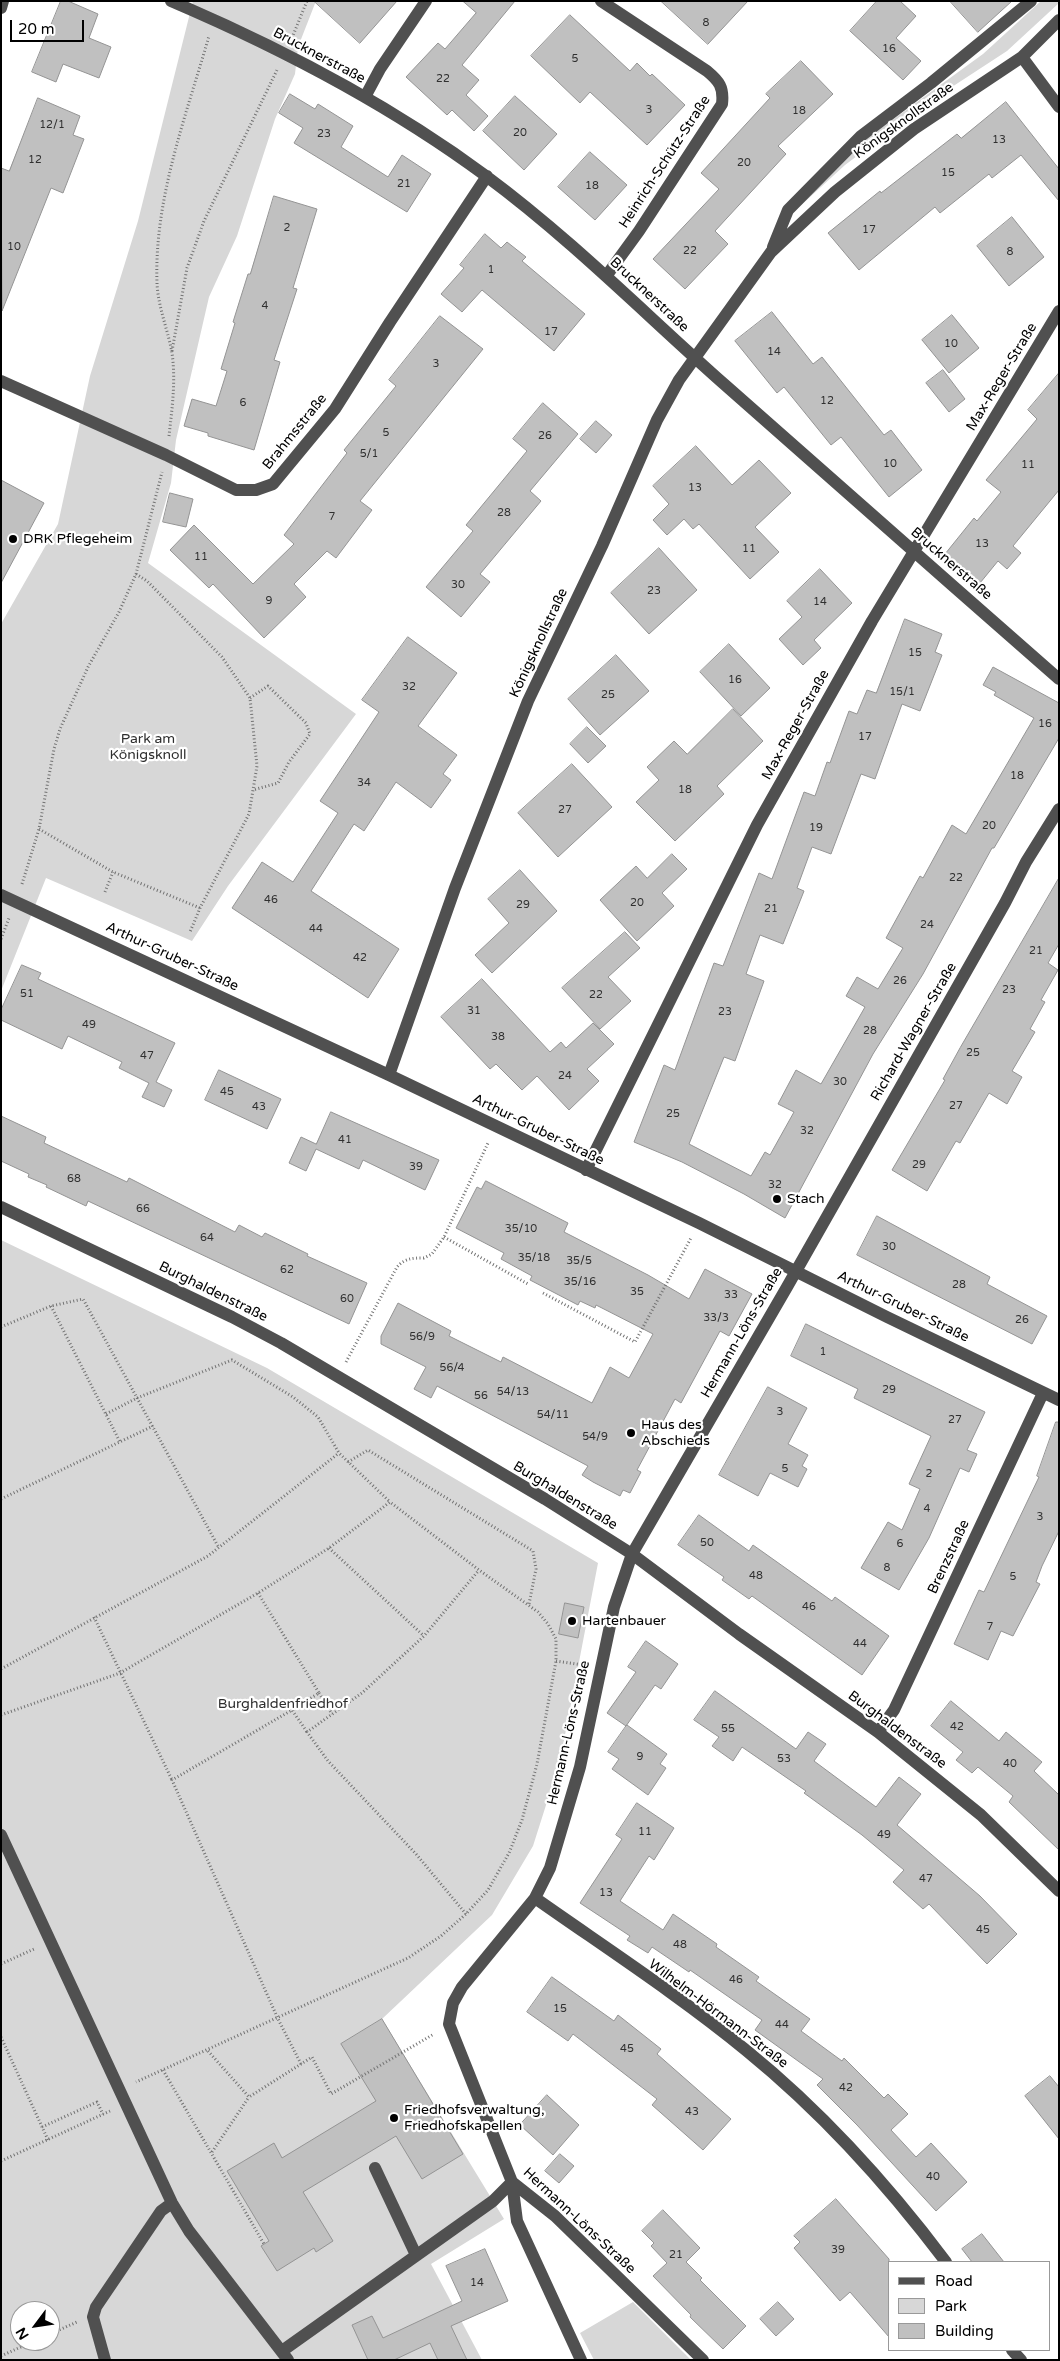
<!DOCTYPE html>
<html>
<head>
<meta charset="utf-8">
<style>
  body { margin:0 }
  #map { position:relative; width:1060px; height:2361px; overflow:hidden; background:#fff; font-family:"Varela Round",sans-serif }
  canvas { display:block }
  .frame { position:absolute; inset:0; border:2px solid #000; pointer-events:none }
  .legend { position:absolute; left:888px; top:2261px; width:162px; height:90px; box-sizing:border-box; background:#fff; border:1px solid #999; margin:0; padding:6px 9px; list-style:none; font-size:15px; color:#000 }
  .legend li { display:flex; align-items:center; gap:10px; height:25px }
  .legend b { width:25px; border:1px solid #999 }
  .north { position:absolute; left:10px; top:2301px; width:50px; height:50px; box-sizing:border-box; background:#fff; border:1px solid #999; border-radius:50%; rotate:239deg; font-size:14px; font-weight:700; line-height:20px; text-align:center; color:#000 }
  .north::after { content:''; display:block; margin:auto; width:18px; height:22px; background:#000; clip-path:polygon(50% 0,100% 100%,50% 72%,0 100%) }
  .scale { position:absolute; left:10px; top:20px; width:74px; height:22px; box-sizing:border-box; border:2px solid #000; border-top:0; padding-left:6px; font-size:15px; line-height:18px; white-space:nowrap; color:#000; -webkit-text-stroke:4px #fff; paint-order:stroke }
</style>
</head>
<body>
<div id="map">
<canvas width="1060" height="2361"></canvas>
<div class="frame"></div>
<ul class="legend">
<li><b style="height:6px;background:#505050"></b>Road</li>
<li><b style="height:14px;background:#d7d7d7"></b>Park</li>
<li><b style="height:14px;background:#c0c0c0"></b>Building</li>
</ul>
<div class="north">N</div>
<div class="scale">20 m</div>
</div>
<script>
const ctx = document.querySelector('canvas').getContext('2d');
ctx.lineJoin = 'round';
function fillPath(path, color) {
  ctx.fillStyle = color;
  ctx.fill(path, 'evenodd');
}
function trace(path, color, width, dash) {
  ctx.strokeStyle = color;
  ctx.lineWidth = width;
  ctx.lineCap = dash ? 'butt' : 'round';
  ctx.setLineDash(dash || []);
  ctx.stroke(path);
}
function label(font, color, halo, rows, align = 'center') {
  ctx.font = font + ' "Varela Round",sans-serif';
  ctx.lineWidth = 4.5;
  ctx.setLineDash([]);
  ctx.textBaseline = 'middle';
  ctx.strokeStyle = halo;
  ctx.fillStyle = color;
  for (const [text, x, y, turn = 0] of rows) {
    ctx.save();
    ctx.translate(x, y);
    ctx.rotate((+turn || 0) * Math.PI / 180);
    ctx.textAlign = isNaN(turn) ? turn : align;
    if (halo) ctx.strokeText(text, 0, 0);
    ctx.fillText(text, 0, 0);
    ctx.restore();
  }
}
fillPath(new Path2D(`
  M193,1H316L298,47L295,74L275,119L237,236L209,297L176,440L171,483L148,563L356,714L228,886L192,941L46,878L1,991V624L58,524L90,376L138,221Z
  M1041,1H1059V3L1007,51L935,98L845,165L798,208L862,142L983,54Z
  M1,1240L267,1368L598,1563L560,1761L533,1846L492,1915L382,2019L504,2219L431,2264L482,2360H1ZM20,2311H50V2341H20Z
  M633,2302L691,2360H594L580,2333Z`), '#d7d7d7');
const building = new Path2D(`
  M61,1H68L98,14L89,38L111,47L99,78L63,64L56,82L32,72Z
  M314,1H397L360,43Z
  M463,1H515L462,65L479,80L466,95L488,116L474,131L452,110L447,115L406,77L438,43L445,49L476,13Z
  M661,1H748L708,44Z
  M877,1H900L916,16L896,38L921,61L903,80L850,31Z
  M950,1H1012L978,32Z
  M570,15L630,71L637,63L650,76L652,74L685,105L647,145L590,92L580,103L531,56Z
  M801,61L833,94L778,146L786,154L715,231L728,244L685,289L653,259L719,189L701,173L770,98L766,94Z
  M290,94L315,109L318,104L353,126L341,147L388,177L402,155L431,174L407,212L294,143L303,128L279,113Z
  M515,96L557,134L524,170L483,131Z
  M38,98L80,116L73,135L84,139L63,193L51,188L2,311L1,168L9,171Z
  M1006,102L1059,169V201L1021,155L992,178L989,174L940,213L935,207L859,270L828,233L880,191L881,193L957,134L961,138Z
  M590,152L627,185L595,220L558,187Z
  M274,196L317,209L293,288L297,289L274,360L280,362L254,450L208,436V433L184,426L192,399L216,406L227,371L221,369L235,323L233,322L248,274H250Z
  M1012,217L1044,257L1009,286L977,246Z
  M485,234L501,248L507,242L526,257L522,261L585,314L554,351L482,290L462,312L441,294L464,268L460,265Z
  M772,312L813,364L822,357L884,435L891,430L922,470L889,497L841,437L831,445L784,387L777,393L735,341Z
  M952,315L979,348L949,373L922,340Z
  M440,316L483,349L360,501L372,510L336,558L327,551L294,584L306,597L264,638L213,584L209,588L170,550L194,525L253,584L294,544L284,535L347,453L344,450L396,386L389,380Z
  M943,370L965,399L949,412L926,383Z
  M1059,373V490L1013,546L1021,553L1007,569L998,561L980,583L945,554L974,518L977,521L1001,492L986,480L1037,419L1028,410Z
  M543,403L578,434L530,491L541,501L480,574L490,582L461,617L426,587L473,531L466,525L527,451L513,439Z
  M596,421L612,435L596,453L580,439Z
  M696,446L732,485L759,460L791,493L755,527L779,552L750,579L699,524L693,529L684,519L667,535L653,520L669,504L653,486Z
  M1,480L44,503L1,583Z
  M170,493L193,499L186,527L163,522Z
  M659,548L697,590L649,634L611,593Z
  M820,569L852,603L814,640L821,648L803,665L779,639L802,617L787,601Z
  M905,619L942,634L935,652L942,655L920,711L902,704L875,779L861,774L831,854L812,847L797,888L804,891L783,944L760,935L746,974L764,981L735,1061L724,1057L689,1144L751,1176L765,1152L770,1155L794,1112L778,1104L796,1070L821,1084L865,1007L846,996L857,977L878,989L903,948L886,938L920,876L923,878L952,825L966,834L1034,718L994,695L996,692L983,685L993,667L1059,703V738L994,848H992L923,974L873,1054L785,1218L744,1194L682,1162L634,1142L664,1065L675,1070L714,963L723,966L759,873L772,879L804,792L815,796L827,762L830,763L849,711L857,714L867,690L876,693Z
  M408,637L457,673L418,726L457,755L443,774L451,780L431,808L396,782L364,831L354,824L311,891L399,949L368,998L232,908L262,862L293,882L338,813L320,801L379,712L362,700Z
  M729,644L770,688L741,716L700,672Z
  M616,655L649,691L600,735L568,699Z
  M733,709L763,741L717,786L724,794L675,841L636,802L659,780L647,767L674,741L687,754Z
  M587,727L606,746L588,763L570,744Z
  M572,764L612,807L558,857L518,813Z
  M672,854L687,869L662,893L674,906L637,941L600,900L636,866L647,878Z
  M520,870L557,911L492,973L475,955L509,923L488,899Z
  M1059,878V944L1048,963L1058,970L1041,1000L1045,1002L1030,1029L1035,1032L1012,1071L1022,1077L1007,1104L989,1093L960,1143L956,1141L927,1191L892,1170L945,1080L943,1079L960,1048Z
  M625,932L640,948L608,977L631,1001L600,1029L562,988Z
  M22,965L41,973L38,979L175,1043L156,1082L172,1090L164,1107L142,1097L149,1083L119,1068L122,1062L68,1036L62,1049L1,1020V1010Z
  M482,979L550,1052L561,1042L566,1048L593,1023L614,1044L587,1069L599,1081L569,1110L537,1076L522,1090L496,1064L490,1069L441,1017Z
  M219,1070L281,1099L267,1129L205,1100Z
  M331,1112L439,1160L425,1190L363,1160L359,1169L316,1149L306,1171L289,1163L301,1137L316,1144Z
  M1,1116L46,1137L44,1143L127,1182L129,1178L235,1232L239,1225L262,1237L265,1233L308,1254L307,1256L367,1283L349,1324L88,1201L86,1206L46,1187L47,1185L28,1177L29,1174L1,1161Z
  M486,1181L568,1223L564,1232L648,1275L689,1299L705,1269L752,1294L729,1336L720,1331L681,1403L675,1399L637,1470L641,1472L630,1493L623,1490L620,1496L593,1482L582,1475L588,1466L437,1386L431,1398L414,1389L426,1367L381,1344V1336L398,1303L451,1331L449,1336L501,1362L503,1357L592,1403L610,1367L629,1378L653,1334L596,1305L595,1308L580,1301L578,1305L530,1280L532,1276L501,1259L504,1253L456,1228L477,1187L481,1189Z
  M877,1216L990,1277L987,1284L1047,1316L1032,1344L857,1255Z
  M806,1324L985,1412L967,1450L977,1454L969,1472L960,1468L929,1538L899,1590L861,1568L888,1522L902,1530L920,1489L909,1484L931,1436L854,1398L858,1389L791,1356Z
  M768,1387L807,1408L788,1444L808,1455L802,1466L807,1469L798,1487L770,1473L758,1496L719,1475Z
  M1056,1422H1059V1531L1042,1566L1036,1582L1040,1584L1013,1636L1001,1631L988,1660L954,1644L979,1590L984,1592L1039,1477L1037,1476Z
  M699,1515L749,1551L753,1545L832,1601L835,1597L889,1636L862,1675L752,1596L749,1599L722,1580L724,1577L678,1545Z
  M565,1603L584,1607L578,1638L559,1634Z
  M646,1641L678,1664L661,1689L655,1685L626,1726L607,1713L636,1672L628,1667Z
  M715,1691L796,1749L808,1732L826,1744L814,1761L876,1807L899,1777L921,1794L897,1825L980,1896L1017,1934L987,1964L929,1904L923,1909L893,1882L904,1870L862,1835L804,1793L806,1791L742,1747L733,1761L712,1746L719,1737L694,1720Z
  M951,1701L999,1741L1006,1732L1042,1762L1034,1771L1059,1795V1850L1009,1802L1013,1796L978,1767L972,1773L956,1760L963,1752L931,1726Z
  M627,1725L667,1754L660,1764L666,1768L648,1795L612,1769L619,1759L608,1752Z
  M637,1803L674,1828L654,1860L649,1856L620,1901L663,1930L673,1914L717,1944L716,1947L759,1977L756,1981L810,2019L801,2031L842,2061L844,2058L884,2098L888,2094L908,2114L891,2130L916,2157L931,2143L967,2182L936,2211L857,2125L817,2085L823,2079L755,2030L762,2020L690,1970L689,1972L652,1947L648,1953L627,1940L630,1936L580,1903L622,1839L616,1835Z
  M552,1977L614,2021L618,2015L661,2049L657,2054L731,2119L703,2150L652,2105L657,2099L573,2034L568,2041L527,2012Z
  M382,2019L463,2154L422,2179L396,2136L303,2192L333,2241L316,2252L314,2248L277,2271L261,2246L269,2241L227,2171L274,2143L282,2158L376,2101L341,2044Z
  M1050,2076L1059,2087V2139L1025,2096Z
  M547,2095L579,2125L553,2155L520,2125Z
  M560,2154L574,2166L559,2183L545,2171Z
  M836,2199L889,2259V2337L850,2292L840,2301L794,2248L800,2242L794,2236Z
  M663,2210L700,2248L686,2262L702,2278L700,2280L746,2326L723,2349L690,2317L691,2315L653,2276L667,2263L651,2246L654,2243L642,2231Z
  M982,2234L1004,2262H972L962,2249Z
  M485,2249L508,2301L451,2326L467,2360H438L430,2343L394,2360H368L352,2325L372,2316L383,2338L462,2301L446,2266Z
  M778,2302L794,2319L776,2336L760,2319Z`);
fillPath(building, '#c0c0c0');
trace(building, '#949494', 1);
trace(new Path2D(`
  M292,38L307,1
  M172,351L187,268L204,221L277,70
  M169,436C172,409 176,381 172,353C168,330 158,307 157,283C154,199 186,116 209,36
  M136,574L147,581L222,657L250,698L257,766L249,814L200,908L190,932
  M250,698L268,686L306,723L310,734L289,762L278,783L253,790
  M39,829L113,872L200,908
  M22,884L39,829L54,749L60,729L88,667L119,612L136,574L162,472
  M105,892L113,872
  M1,939L9,918
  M444,1237L528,1284
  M543,1293L635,1342L691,1238
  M51,1306L120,1442
  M1,1327L51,1306L83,1299L219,1548
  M346,1362L397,1267C405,1258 413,1258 424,1258L432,1254L444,1237L488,1143
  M106,1414L137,1398L232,1360L293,1397L318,1417L339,1453L390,1502
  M348,1462L368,1450L533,1551L536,1569L529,1604
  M1,1499L153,1426
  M329,1548L424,1636
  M258,1593L319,1693L292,1710
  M94,1617L172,1780
  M556,1661L583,1665
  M1,1669L208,1556L339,1453
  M319,1693L332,1714
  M1,1715L120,1673L258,1593L329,1548L390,1502L479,1570L538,1612L548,1624L556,1639V1661L537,1764L522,1820L509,1853L488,1890L466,1914L441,1936L408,1958L136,2082
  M466,1914L416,1854L328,1761L307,1732L362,1693L424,1636L479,1570
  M1,1964L34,1949
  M1,2037L48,2140
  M208,2051L249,2097L312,2057L331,2094L434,2034
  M301,2064L278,2019L172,1780L292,1710L307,1732
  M163,2070L264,2244
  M42,2127L97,2102L103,2114
  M212,2152L249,2097
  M1,2161L110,2111
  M50,2334L77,2322
  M1,2356L34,2341`), '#727272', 3, [1, 2.5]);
trace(new Path2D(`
  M171,1C281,48 390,105 486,176C571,239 645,314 724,384C835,482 947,581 1059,679
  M601,1L707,71C719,81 724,87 722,104L639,231L607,275
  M1,8L3,1
  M1022,57L1059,107
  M365,97L380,69L426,1
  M773,247L788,210L861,136L931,83L1031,1
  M1,381L166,455L236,490H256L273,484L335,409L390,322L487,176
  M1,895L389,1075L699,1223L887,1317L1059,1400
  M389,1075L455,888L528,701L602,546L657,420L679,380L771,252L835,192L914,129L1022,57L1059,20
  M586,1170L757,825L872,621L1059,311
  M1,1207L232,1317L281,1343L545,1499L632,1554L739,1634L878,1732L981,1815L1059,1891
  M878,1732L894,1710L1043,1393
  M1,1835L172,2203L189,2231L288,2360
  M535,1898C606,1948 680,1996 747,2051C822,2112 888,2185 946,2262
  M375,2168L416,2255
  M512,2182L517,2221L581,2360
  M1012,2350L1021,2360
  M282,2351L493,2201L512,2182
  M105,2360L93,2317L96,2307L161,2211L172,2203
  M703,2360L555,2216L512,2182L449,2024L453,2003L462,1987L535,1898L550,1868L580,1767L614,1607L632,1554L787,1287L1005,903L1026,862L1059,809`), '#505050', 12);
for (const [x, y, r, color] of [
  [13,539,5,"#000"],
  [777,1199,5,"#000"],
  [631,1433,5,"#000"],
  [572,1621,5,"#000"],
  [394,2118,5,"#000"]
]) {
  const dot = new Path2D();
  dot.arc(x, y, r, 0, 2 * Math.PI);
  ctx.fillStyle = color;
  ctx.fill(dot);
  trace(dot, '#fff', 2);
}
label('11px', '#303030', null, [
  ["8",706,23],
  ["16",889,49],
  ["5",575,59],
  ["22",443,79],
  ["3",649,110],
  ["18",799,111],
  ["12/1",52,125],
  ["20",520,133],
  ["23",324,134],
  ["13",999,140],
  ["12",35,160],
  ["20",744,163],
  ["15",948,173],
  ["21",404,184],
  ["18",592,186],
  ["2",287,228],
  ["17",869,230],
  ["10",14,247],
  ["22",690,251],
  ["8",1010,252],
  ["1",491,270],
  ["4",265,306],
  ["17",551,332],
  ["10",951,344],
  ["14",774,352],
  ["3",436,364],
  ["12",827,401],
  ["6",243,403],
  ["5",386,433],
  ["26",545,436],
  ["5/1",369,454],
  ["10",890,464],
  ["11",1028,465],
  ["13",695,488],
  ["28",504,513],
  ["7",332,517],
  ["13",982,544],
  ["11",749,549],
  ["11",201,557],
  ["30",458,585],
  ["23",654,591],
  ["9",269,601],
  ["14",820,602],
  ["15",915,653],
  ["16",735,680],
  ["32",409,687],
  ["15/1",902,692],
  ["25",608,695],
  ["16",1045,724],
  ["17",865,737],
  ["18",1017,776],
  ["34",364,783],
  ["18",685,790],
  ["27",565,810],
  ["20",989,826],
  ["19",816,828],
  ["22",956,878],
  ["46",271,900],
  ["20",637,903],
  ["29",523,905],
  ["21",771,909],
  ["24",927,925],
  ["44",316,929],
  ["21",1036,951],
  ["42",360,958],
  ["26",900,981],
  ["23",1009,990],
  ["51",27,994],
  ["22",596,995],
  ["31",474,1011],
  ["23",725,1012],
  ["49",89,1025],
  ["28",870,1031],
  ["38",498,1037],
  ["25",973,1053],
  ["47",147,1056],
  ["24",565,1076],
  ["30",840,1082],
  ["45",227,1092],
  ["27",956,1106],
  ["43",259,1107],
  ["25",673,1114],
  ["32",807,1131],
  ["41",345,1140],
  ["29",919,1165],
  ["39",416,1167],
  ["68",74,1179],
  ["32",775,1185],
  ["66",143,1209],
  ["35/10",521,1229],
  ["64",207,1238],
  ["30",889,1247],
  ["35/18",534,1258],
  ["35/5",579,1261],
  ["62",287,1270],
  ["35/16",580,1282],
  ["28",959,1285],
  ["35",637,1292],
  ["33",731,1295],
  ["60",347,1299],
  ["33/3",716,1318],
  ["26",1022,1320],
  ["56/9",422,1337],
  ["1",823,1352],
  ["56/4",452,1368],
  ["29",889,1390],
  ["54/13",513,1392],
  ["56",481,1396],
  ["3",780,1412],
  ["54/11",553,1415],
  ["27",955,1420],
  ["54/9",595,1437],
  ["5",785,1469],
  ["2",929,1474],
  ["4",927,1509],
  ["3",1040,1517],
  ["50",707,1543],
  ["6",900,1544],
  ["8",887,1568],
  ["48",756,1576],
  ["5",1013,1577],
  ["46",809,1607],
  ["7",990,1627],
  ["44",860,1644],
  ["42",957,1727],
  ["55",728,1729],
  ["9",640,1757],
  ["53",784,1759],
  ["40",1010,1764],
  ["11",645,1832],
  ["49",884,1835],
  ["47",926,1879],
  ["13",606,1893],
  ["45",983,1930],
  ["48",680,1945],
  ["46",736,1980],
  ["15",560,2009],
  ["44",782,2025],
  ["45",627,2049],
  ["42",846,2088],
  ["43",692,2112],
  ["40",933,2177],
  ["39",838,2250],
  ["21",676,2255],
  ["14",477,2283]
]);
label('14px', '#000', '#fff', [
  ["Brucknerstraße",319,56,28],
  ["Königsknollstraße",904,121,-36],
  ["Heinrich-Schütz-Straße",665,162,-57],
  ["Brucknerstraße",649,295,43],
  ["Max-Reger-Straße",1002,377,-59],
  ["Brahmsstraße",295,432,-51],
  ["Brucknerstraße",951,564,41],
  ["Königsknollstraße",539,643,-65],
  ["Max-Reger-Straße",796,725,-61],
  ["Arthur-Gruber-Straße",172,957,25],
  ["Richard-Wagner-Straße",914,1032,-60],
  ["Arthur-Gruber-Straße",538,1130,26],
  ["Burghaldenstraße",213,1292,26],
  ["Arthur-Gruber-Straße",903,1307,26],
  ["Hermann-Löns-Straße",742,1333,-60],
  ["Burghaldenstraße",565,1496,31],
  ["Brenzstraße",949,1557,-65],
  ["Burghaldenstraße",897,1730,37],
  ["Hermann-Löns-Straße",569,1733,-77],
  ["Wilhelm-Hörmann-Straße",718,2014,37],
  ["Hermann-Löns-Straße",579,2221,43]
]);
label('14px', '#000', '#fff', [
  ["DRK Pflegeheim",23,539],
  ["Stach",787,1199],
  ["Haus des",641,1425],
  ["Abschieds",641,1441],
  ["Hartenbauer",582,1621],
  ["Friedhofsverwaltung,",404,2110],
  ["Friedhofskapellen",404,2126]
], 'left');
label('14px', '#2e2e2e', '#fff', [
  ["Park am",148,739],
  ["Königsknoll",148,755],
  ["Burghaldenfriedhof",283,1704]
]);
</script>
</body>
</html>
